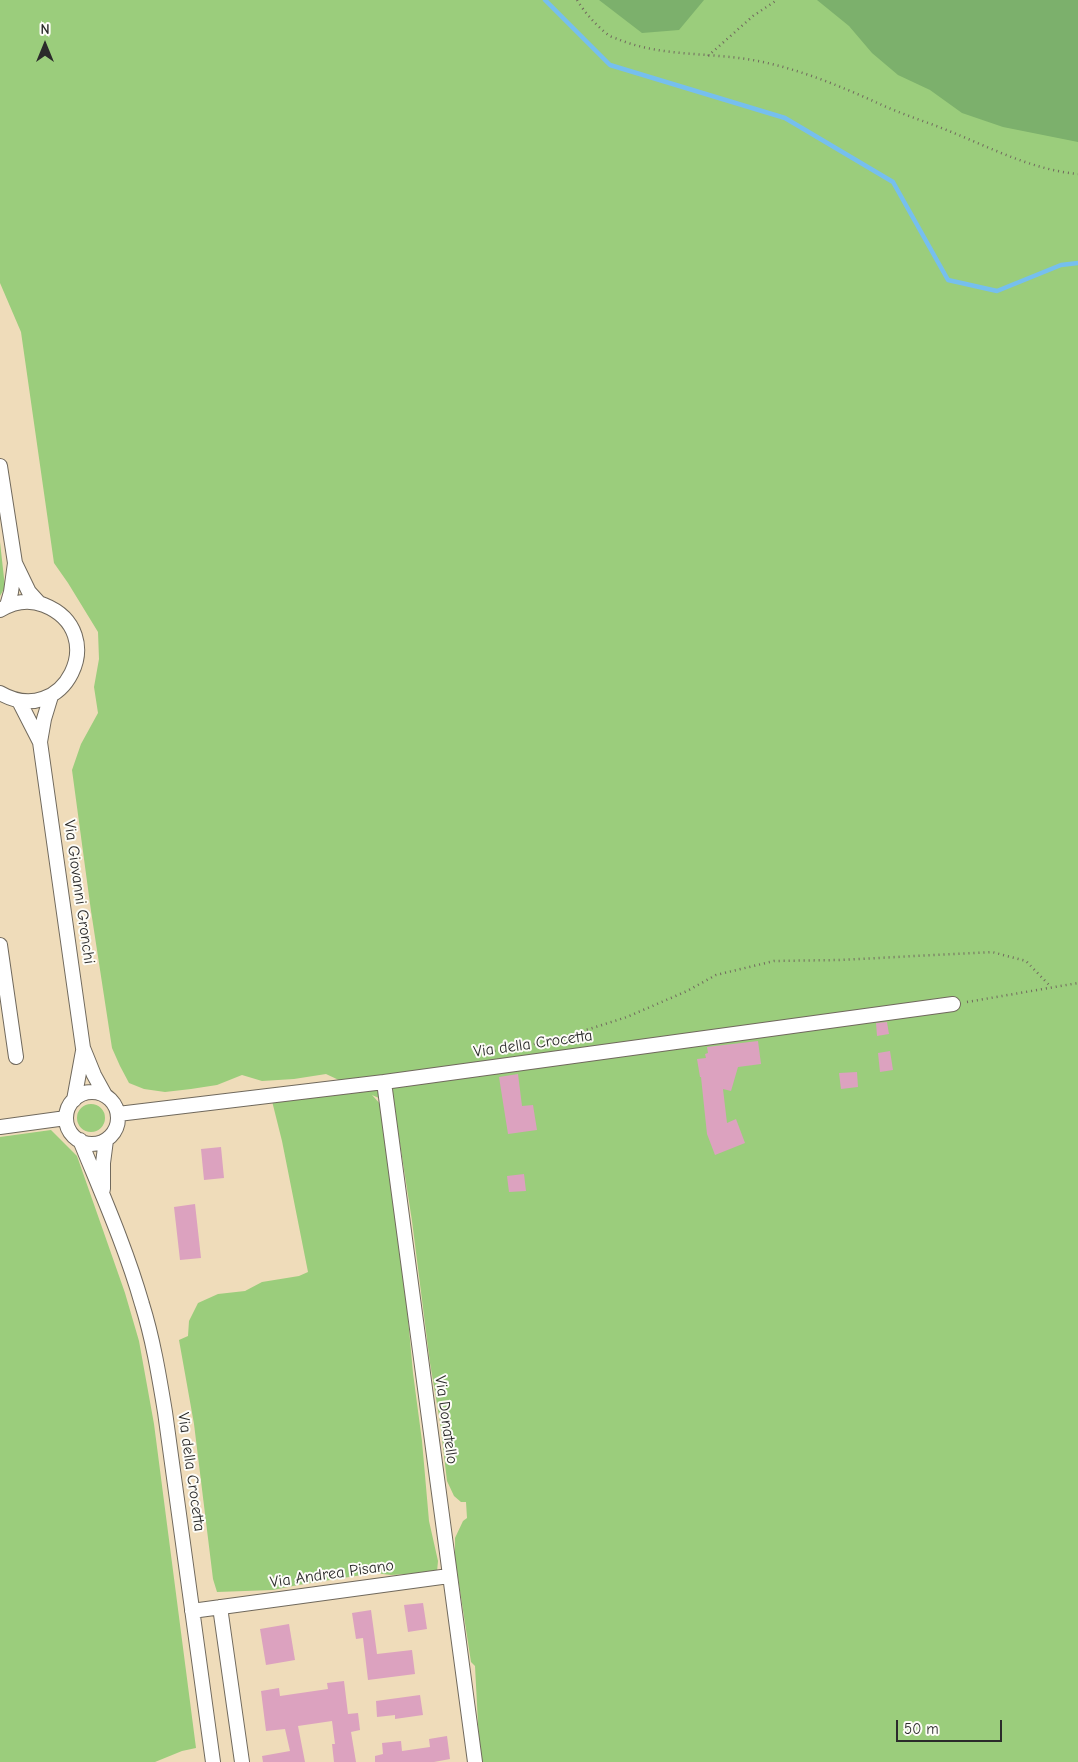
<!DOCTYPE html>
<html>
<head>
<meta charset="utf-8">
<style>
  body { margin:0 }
  #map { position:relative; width:1078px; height:1762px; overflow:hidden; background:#efdcba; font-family:"Comic Neue",sans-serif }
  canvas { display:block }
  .north { position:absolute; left:20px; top:20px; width:50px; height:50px; -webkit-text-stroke:4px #fdfcf7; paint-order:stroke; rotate:0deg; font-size:14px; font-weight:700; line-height:20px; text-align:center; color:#2b2b2b }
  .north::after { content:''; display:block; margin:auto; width:18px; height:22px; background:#2b2b2b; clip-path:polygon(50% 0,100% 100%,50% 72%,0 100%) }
  .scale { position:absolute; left:896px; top:1720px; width:106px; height:22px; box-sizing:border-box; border:2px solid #2b2b2b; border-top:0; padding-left:6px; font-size:15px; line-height:18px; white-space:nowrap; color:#2b2b2b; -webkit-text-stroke:4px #fdfcf7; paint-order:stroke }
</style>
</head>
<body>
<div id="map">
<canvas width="1078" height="1762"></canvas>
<div class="north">N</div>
<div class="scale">50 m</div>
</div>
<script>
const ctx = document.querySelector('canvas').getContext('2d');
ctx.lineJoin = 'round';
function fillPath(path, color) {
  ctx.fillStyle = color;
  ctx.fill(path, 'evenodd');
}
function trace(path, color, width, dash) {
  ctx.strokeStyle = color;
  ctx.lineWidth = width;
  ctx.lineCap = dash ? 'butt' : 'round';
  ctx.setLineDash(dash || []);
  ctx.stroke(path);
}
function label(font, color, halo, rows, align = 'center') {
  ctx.font = font + ' "Comic Neue",sans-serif';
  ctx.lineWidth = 4;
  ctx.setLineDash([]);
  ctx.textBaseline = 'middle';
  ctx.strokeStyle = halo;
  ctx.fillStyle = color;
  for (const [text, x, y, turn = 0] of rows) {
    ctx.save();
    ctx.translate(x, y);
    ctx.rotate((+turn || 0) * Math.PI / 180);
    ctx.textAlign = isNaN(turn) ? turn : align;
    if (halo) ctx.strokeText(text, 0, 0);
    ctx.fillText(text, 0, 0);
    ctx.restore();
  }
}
fillPath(new Path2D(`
  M0,0H1078V1762H480L475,1666L471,1662L455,1558V1538L463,1521L467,1518L466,1502H461L454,1496L447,1481L440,1422L430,1363L412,1221L394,1105L372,1095L382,1106L406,1296L413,1373L422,1441L429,1521L438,1561L437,1572L391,1575L375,1573L298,1585L273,1590L217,1592L213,1579L194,1424L179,1340L188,1336L189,1321L198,1303L218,1294L245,1291L262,1282L299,1276L308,1272L282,1141L272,1101L358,1089L326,1074L294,1079L262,1081L242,1075L217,1085L191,1089L165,1092L144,1089L129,1083L120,1066L112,1048L91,911L72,770L81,744L98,713L94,687L99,659L98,632L68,583L54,563L21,332L0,283Z
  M0,542L5,587L0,596Z
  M77 1118a14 14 0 1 1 28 0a14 14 0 1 1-28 0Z
  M51,1130L77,1156L125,1293L139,1341L154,1424L196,1748L182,1751L155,1762H0V1137Z`), '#9bcd7c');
fillPath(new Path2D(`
  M599,0H704L679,30L642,33Z
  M817,0H1078V142L1003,127L962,113L930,90L898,75L872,53L849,26Z`), '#7cb06c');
trace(new Path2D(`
  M545,0L610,65L785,118L893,182L948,280L997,291L1061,265L1078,263`), '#76bfee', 4.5);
fillPath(new Path2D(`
  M887,1022L889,1034L877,1036L876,1023Z
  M758,1041L761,1064L738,1067L731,1091L723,1089L727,1123L736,1119L745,1143L715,1155L707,1134L701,1077H700L697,1059L706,1058L705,1054L708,1053L707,1047Z
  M890,1051L893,1070L880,1072L878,1053Z
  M857,1072L858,1087L841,1089L839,1073Z
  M518,1074L522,1106L533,1105L537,1130L508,1134L499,1077Z
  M221,1147L224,1178L204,1180L201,1149Z
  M524,1174L526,1191L509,1192L507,1176Z
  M195,1204L201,1258L180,1260L174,1207Z
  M423,1603L427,1629L408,1632L404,1605Z
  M371,1610L377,1654L412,1650L415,1674L368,1680L363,1638L356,1639L352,1613Z
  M289,1624L295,1660L266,1665L260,1629Z
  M344,1681L348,1714L358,1713L360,1730L351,1732L356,1762H334L332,1744H335L332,1721L298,1726L305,1762H263L262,1756L290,1751L285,1729L266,1731L261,1691L279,1688L280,1696L328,1689L327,1683Z
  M420,1695L423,1715L395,1719V1715L377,1717L376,1701Z
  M447,1736L450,1759L434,1762H375V1756L383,1754L382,1743L401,1741L402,1751L430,1747L429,1739Z`), '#dca2bf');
const minor = new Path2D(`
  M0,466L15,563L11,592L7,606
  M15,563L29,592L39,603
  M0,610C13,602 29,599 44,605C112,632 64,730 0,693
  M19,701L40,742L83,1048L94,1075L105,1095
  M40,742L44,719L51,696
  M0,945L16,1057
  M384,1082L475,1762
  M66 1118a26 26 0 1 1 52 0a26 26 0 1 1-52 0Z
  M74,1100L83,1051
  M118,1114L384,1082L953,1004
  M0,1127L66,1118
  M80,1140C102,1194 126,1248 142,1304C153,1339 159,1376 165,1412L213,1762
  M103,1189V1163L106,1140
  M220,1607L242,1762
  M192,1611L449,1576`);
trace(minor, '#70695d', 16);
trace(new Path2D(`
  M577,0C585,13 595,24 607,34C610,37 616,38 620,40C658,55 700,53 739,58C788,64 838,85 882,105C904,115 927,122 949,131C991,148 1033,170 1078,174
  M708,56L753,16L777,0
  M967,1002L1078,983
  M475,1055L479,1053L515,1048L558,1039L627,1017L687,991L716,975L774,961L839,960L992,952L1026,961L1051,987`), '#70695d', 2.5, [1, 4]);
trace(minor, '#fff', 14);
label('16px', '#2b2b2b', '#fdfcf7', [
  ["Via Giovanni Gronchi",79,892,82],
  ["Via della Crocetta",533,1044,-8],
  ["Via Donatello",446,1420,82],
  ["Via della Crocetta",191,1472,82],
  ["Via Andrea Pisano",332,1574,-8]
]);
</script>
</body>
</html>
